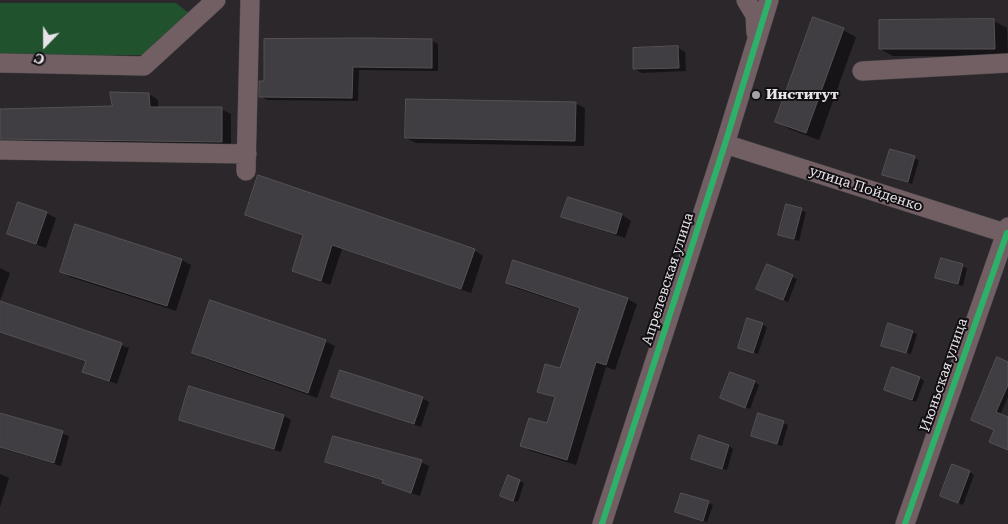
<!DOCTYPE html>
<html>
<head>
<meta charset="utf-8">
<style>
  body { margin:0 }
  #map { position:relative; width:1008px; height:524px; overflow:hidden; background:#2b272b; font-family:"Roboto Serif",serif }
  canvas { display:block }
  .north { position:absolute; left:20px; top:20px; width:50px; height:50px; -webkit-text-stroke:4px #120f13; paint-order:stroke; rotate:202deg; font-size:14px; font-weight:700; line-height:20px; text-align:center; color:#e7e3e8 }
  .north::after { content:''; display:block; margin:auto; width:18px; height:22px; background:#e7e3e8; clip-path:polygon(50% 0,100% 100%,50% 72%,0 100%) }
</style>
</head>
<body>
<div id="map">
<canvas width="1008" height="524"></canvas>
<div class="north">С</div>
</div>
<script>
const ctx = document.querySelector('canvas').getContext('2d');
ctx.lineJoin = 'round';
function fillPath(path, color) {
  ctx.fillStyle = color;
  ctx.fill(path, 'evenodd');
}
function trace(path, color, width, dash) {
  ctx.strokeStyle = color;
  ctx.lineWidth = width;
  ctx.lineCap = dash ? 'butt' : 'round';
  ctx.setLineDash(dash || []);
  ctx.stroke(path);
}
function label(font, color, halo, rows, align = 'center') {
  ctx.font = font + ' "Roboto Serif",serif';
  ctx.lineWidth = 4;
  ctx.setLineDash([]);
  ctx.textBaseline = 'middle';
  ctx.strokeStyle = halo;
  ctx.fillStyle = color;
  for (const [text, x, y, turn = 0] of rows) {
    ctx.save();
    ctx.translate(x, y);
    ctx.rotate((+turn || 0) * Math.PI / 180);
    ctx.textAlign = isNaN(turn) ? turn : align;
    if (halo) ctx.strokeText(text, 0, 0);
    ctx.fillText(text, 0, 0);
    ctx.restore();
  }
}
fillPath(new Path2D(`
  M0,3H176L189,13L144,55L0,56Z`), '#1f522d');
fillPath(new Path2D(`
  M880,21H994L1007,28L1008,56H893L880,49Z
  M843,30L856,37L819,140L789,129L776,121Z
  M431,40L438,44V71L359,70L358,101L267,100L260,96Z
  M678,48L685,52L686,71L642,73L635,69Z
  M149,94L158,100V108L221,109L231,114V147L0,149V110L113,108Z
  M575,103L585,108L584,146L416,143L406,138Z
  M890,151L919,160L912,184L884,174Z
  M569,198L622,215L631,221L625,238L572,221L563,216Z
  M787,206L806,212L799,241L780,235Z
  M46,213L56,218L46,248L9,234Z
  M246,214L474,250L483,256L471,293L342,249L330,285L293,270L304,236Z
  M182,260L191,265L176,311L70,277L61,271Z
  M942,260L967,268L963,286L937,278Z
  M767,266L797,279L788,302L762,291Z
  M0,268L10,273L0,301Z
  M507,283L627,299L637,304L615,370L606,367L576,465L531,451L522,446L548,425L556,399L538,391L560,370L580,309L516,288Z
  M0,303L129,348L117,384L84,371L87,362L0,332Z
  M762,324L767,327L758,354L744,350Z
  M912,332L917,334L911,354L887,348Z
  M325,341L335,346L317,398L203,358L194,353Z
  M998,359L1008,363V397L1000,415L1008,418V449L995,430Z
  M920,378L924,381L916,402L885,390Z
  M755,382L759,385L750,409L726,400Z
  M333,396L422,398L429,402L421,427Z
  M0,414L69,436L61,466L0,448Z
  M759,415L788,425L782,446L753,436Z
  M284,416L291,420L281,452L180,419Z
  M729,446L733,449L727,470L693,459Z
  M327,462H421L429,466L420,496L392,487L384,481L335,466Z
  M970,472L974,475L963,505L942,496Z
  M0,474L9,478L0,507Z
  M508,477L524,483L518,502L506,498Z
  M708,503L713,505L707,522L681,514Z`), '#0007');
const building = new Path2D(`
  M813,17L844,28L806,133L775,122Z
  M994,19L995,49H879V20Z
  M368,38L432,39V68L353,67L352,98L259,97V81H264V39Z
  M678,46L679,68L633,69V48Z
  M110,92L149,93L150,107H222V142L0,139V109L112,106Z
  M406,99L576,102L575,141L405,138Z
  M890,149L915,156L908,182L882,175Z
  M258,175L475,249L461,289L332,245L321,281L292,271L303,235L245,215Z
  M568,197L622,214L616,234L561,217Z
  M18,202L47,212L36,244L7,234Z
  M786,204L802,208L794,239L778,235Z
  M75,224L182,259L167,306L60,272Z
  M941,258L963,264L958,284L935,278Z
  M513,260L628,298L606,365L596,362L567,460L520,446L529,418L547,423L555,397L537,392L545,364L560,368L580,308L506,283Z
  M767,264L793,275L783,300L756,289Z
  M210,300L326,340L308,393L192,353Z
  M0,301L122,343L109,381L82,372L86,361L0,332Z
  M747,318L763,323L753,353L738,348Z
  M888,323L913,331L906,353L881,346Z
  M997,357L1008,362V385L996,412L1008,417V450L989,442L994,430L971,420Z
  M892,367L920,377L912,400L884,390Z
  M340,370L423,397L414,424L331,397Z
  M730,372L755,381L745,408L720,398Z
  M189,386L284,415L274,449L179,420Z
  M0,413L63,431L54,463L0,447Z
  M758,413L784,421L777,444L751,436Z
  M699,435L729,445L722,469L691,459Z
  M333,436L422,460L411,493L382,483L383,480L325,462Z
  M952,464L970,471L958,503L940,496Z
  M508,475L520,480L513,501L500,496Z
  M681,493L709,501L703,521L675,512Z`);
fillPath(building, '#403e42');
trace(building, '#545255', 1);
const minor = new Path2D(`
  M746,0L755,15L756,33
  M0,63L144,66L216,0
  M862,71L1008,63
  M725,144L1008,234
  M0,150L247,154
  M246,171L250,0
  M602,524L725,144L769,0
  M905,524L1008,227`);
trace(minor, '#444245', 20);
trace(minor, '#725f63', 19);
trace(new Path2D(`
  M602,524L725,144L769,0
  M905,524L1007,233`), '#2db169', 6);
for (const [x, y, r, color] of [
  [756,95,5,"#a5a1a6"]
]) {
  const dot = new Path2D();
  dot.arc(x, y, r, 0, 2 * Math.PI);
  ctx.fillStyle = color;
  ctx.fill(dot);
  trace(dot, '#120f13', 2);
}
label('bold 14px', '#e7e3e8', '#120f13', [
  ["Институт",766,95]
], 'left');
label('14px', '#e7e3e8', '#120f13', [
  ["улица Пойденко",866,189,18],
  ["Апрелевская улица",668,279,-72],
  ["Июньская улица",944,375,-71]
]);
</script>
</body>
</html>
